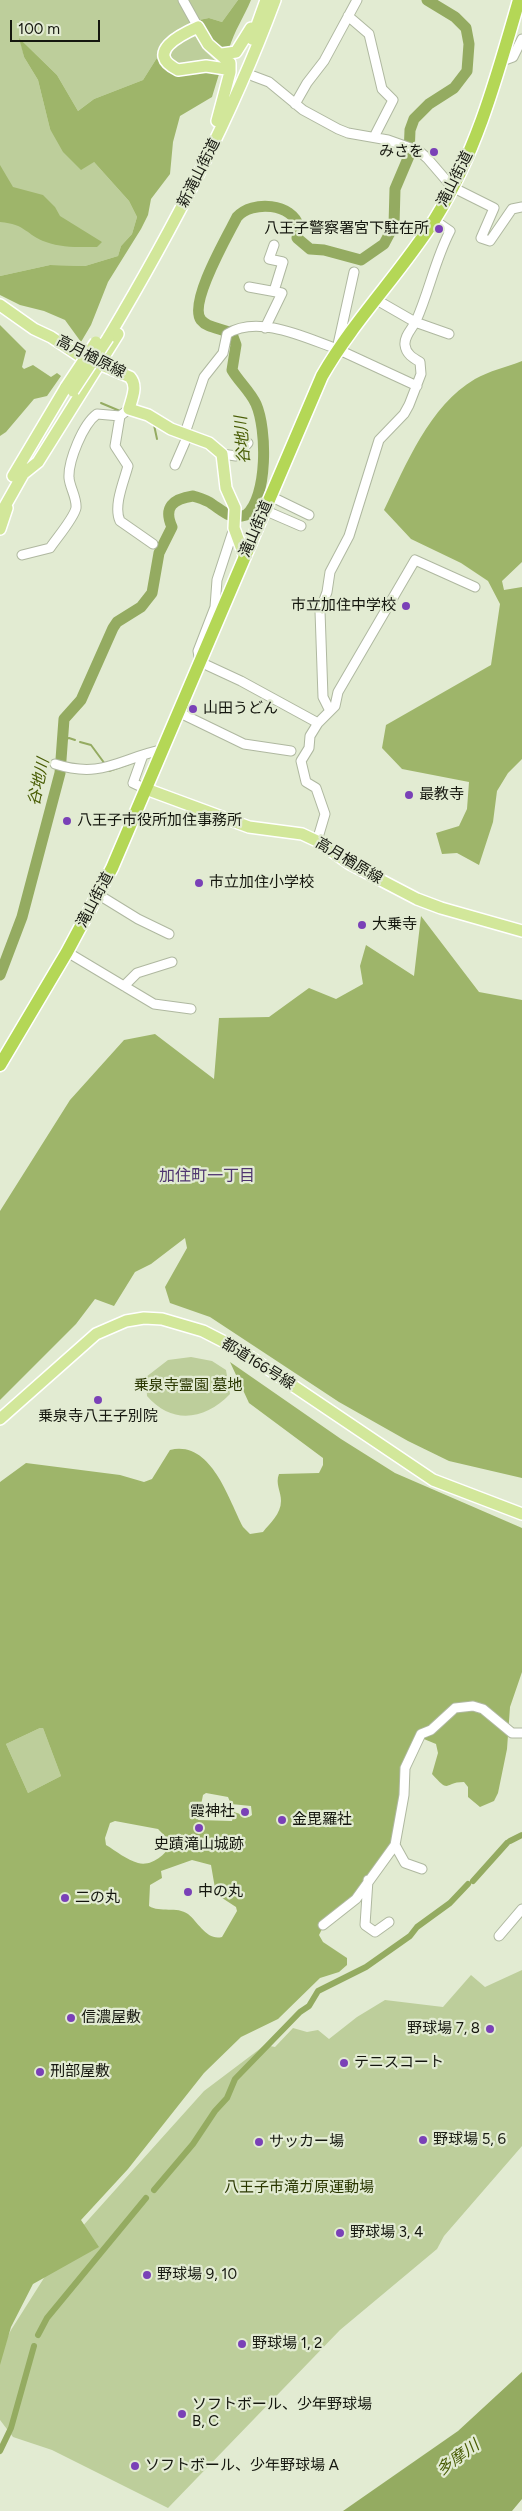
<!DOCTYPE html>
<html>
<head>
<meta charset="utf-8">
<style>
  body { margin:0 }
  #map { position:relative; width:522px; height:2511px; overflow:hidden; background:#e2ebd2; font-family:Figtree,sans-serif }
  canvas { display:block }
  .scale { position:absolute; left:10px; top:20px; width:90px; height:22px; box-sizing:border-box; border:2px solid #15170f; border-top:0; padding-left:6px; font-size:15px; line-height:18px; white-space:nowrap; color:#15170f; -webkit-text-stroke:4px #e2ebd2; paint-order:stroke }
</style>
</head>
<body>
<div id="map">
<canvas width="522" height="2511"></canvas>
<div class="scale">100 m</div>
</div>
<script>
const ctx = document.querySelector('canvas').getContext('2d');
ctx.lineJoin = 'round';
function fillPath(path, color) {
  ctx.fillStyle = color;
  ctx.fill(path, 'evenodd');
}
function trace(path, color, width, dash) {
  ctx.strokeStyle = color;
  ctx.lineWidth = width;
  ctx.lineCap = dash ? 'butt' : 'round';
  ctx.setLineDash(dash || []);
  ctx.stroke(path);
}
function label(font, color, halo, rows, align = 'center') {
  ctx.font = font + ' Figtree,"Noto Sans JP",sans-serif';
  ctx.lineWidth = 4.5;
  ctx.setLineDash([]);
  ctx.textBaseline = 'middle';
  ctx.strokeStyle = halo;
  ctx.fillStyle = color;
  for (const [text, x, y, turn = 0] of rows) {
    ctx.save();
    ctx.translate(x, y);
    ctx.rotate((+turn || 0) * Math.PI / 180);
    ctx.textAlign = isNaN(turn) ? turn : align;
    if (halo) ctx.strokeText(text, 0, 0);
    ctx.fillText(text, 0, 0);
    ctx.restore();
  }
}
fillPath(new Path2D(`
  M0,0H238L222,22L209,18L199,20L171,34L163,41L160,53L143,80L94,99L78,111L57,75L20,39L24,57L38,80L50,129L94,162L129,201L137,217L132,234L121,246L118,256L85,266L50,265L0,276Z
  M192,34L195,35L205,51L219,64L183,66L171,60V46Z
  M191,1357L212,1361L226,1370L230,1394C205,1420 172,1425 147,1396L146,1377L168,1360Z
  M40,1728H43L61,1776L28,1793L6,1744Z
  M522,1970V2146L444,2236L437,2249L340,2330L168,2508L52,2450L13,2437L0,2420V2352L11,2330L63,2248L204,2091L265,2045L275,2047L293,2028L307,2032L318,2030L329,2039L357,2017L385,2000L443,2007L471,1975L485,1987Z`), '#bdce9b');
fillPath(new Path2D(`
  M238,0H251C244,17 234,31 229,49C212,50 205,34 199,20L209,18L222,22Z
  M19,38L57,75L78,111L94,99L143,80L160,53L161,61L219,74L212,97L180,116L173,142L170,174L151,199L148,215L141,229L108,282L91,325L81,342L65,320L44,311L20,305L0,295V276L50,265L85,266L118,256L121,246L132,234L137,217L129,201L94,162L81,170L63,152L50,129L38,80L24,57Z
  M0,165L13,187L43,195L55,207L60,216L102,242L97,247C80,247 62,248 46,242C26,235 26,224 0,222Z
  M0,325L26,351L22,367L24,369L33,365L51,377L57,373L61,376L47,396L34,399L6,432L0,436Z
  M522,361V562L502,581L504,590L522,587V759L508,773L497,791L493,822L479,865L457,853L442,854L436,833L459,826L467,809L469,782L402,769L382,748L386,725L491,665L500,604L488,581L461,563L411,539L384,510C406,465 429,406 475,379C489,371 507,367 522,361Z
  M421,916L479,992L522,1000V1478L449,1461L408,1441L339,1402L210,1317L170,1303L165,1287L187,1248L185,1238L151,1264L135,1272L114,1306L95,1299L76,1324L0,1400V1211L70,1100L124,1040L155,1034L214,1079L219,1018L269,1017L309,988L336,999L363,984L360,966L366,945L414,976Z
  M230,1362L341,1439L395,1473L522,1528V1672L510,1707L507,1749L498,1793L494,1801L480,1807L468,1797V1787L464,1782C443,1782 451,1795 432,1774L438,1753L436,1744L419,1737L412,1750L394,1842L354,1897L323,1927L319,1935L323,1942L347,1958V1965L339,1972L320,1978L278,2019L241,2037L204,2073L128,2169L81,2220L99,2247L33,2284L11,2327L0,2365V1482L26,1463L120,1475L144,1482L152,1479L170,1450C211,1440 228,1498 243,1527L250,1534L263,1532C270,1523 281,1514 281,1501C281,1491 275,1484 279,1474L319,1473L323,1465V1458L249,1403ZM40,1728H43L61,1776L28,1793L6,1744ZM206,1793L228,1797L231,1804L251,1806L252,1815L249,1817L234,1812L232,1821L198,1820L203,1795ZM115,1821L158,1829L171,1842C168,1854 151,1867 138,1863C127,1860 116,1851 106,1845L105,1838L110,1823ZM192,1860L211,1865L216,1894L236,1907L237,1911L222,1937C207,1941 198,1922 188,1914C177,1906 160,1913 149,1906L150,1885L162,1878L161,1871Z`), '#9eb56a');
fillPath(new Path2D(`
  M522,2372V2499L512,2511H343L458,2431Z`), '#94ab61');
trace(new Path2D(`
  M101,403L120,411
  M154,425L157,439
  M63,740L69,738L75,740
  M80,742L91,745L105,764
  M109,771L129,764`), '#94ab61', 2);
trace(new Path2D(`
  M510,1841L522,1835
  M473,1881L507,1843
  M154,2190L193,2144L215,2111L227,2098L235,2079L300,2012L309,2006L318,1991L366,1967L410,1936L417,1927L450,1903L468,1884
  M38,2335L47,2318L146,2198
  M0,2451L11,2428L34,2346`), '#94ab61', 6);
trace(new Path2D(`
  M0,975L22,917L60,773L64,719L81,700L113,628L117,622L141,607L152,593L159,553L172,527C163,507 173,499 193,496C199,498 207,500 212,504C224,512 231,520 246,515C268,497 267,429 256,404C250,391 239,382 232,370L236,345L232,334C223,328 208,329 201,320C188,303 228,235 237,217C252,200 293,203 299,227L297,238L310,249L324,250L361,260L384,244L394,225L395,189L409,156L410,130L414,119L429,104L454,88L467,71L469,44L466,28L455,17L427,0`), '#94ab61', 11);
const minor = new Path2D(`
  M183,0L198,27
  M348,16L369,34L382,89L393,100L374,137
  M502,61L513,57L522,39
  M253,76L269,82L303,110L338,129L348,133L388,140L419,151L427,158L452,187L494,208L481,238L490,241L512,209L522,207
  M295,104L307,83L324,61L357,0
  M249,287L282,293L265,328
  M274,291L283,262L269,259L274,245
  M375,299L415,322L449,334
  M337,349L417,386
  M120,416L115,446L128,466C124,481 113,506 120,521L153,544
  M185,433L204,377L223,353L227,334C258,314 306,338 337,349L354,272
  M222,454L236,456L248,443
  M175,465L188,435
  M270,496L309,515
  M264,510L301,526
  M234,528L217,580L215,607L198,651L200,662L241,681L318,723
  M22,555L50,548C56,539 74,518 76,508C77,498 70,488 69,478C68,461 83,424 97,414L120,416L129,409
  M330,711L323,697L320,611L327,592L330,572L349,536L379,440L404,414L409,405L421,374L420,362C413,358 406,354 405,345C404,336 412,329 416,321C429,292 435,260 450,231L434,220
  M178,712L244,744L291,751
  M143,755L133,783L146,789
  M55,764C102,779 119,759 161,750
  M317,841L325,814L316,788L306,782L301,761L309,748L310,736L318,723L335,706L338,692L415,560L475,587
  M99,895L138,919L169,934
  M67,952L154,1004L191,1009
  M124,986L137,973L172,962
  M395,1845L405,1863L422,1869
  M368,1880L365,1925L375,1932L389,1922
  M323,1925L356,1899L395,1845L404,1795L405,1768L421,1734L431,1730L455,1708L473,1706L483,1709L512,1733H522
  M499,1936L522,1909`);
const major = new Path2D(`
  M252,39L266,0
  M222,54L236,52L251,28
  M217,121L230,72V63L208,44L198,27C182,34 143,53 178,70L206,66L226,69
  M0,305L34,329L51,337L78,355L130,377C138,386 132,398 129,409L148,415L171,429L209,443L222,454L226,488L235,508L234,528L244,555
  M108,338C172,230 231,119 275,0
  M23,474L38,462L118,334
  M13,476L66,387
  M0,515L26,469
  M0,529L7,508
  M146,789L249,827L302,834L317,841L350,864L417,899L441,908L522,931
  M0,1419L96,1334L126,1321L144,1318L162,1319L203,1331L240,1350L433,1480L522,1514`);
const highway = new Path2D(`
  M0,1065L67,952L112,868L322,376C354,320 400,274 435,219C477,151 497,76 519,0`);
trace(minor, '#afb8a0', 11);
trace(major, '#fff', 14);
trace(highway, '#fff', 15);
trace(minor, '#fff', 9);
trace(major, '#d2e79a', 11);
trace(highway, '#b4d756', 12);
const majorBridge = new Path2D(`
  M66,387L96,342
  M73,391L108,338`);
trace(majorBridge, '#fff', 14, []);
trace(majorBridge, '#d2e79a', 11);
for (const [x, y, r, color] of [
  [434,152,5,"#7a41b7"],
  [439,229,5,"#7a41b7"],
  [406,606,5,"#7a41b7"],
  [193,709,5,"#7a41b7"],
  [409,795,5,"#7a41b7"],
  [67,821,5,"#7a41b7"],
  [199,883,5,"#7a41b7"],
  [362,925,5,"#7a41b7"],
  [98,1400,5,"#7a41b7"],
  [245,1812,5,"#7a41b7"],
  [282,1820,5,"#7a41b7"],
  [199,1828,5,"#7a41b7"],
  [188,1892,5,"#7a41b7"],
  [65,1898,5,"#7a41b7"],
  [71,2018,5,"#7a41b7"],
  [490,2029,5,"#7a41b7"],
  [344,2063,5,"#7a41b7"],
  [40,2072,5,"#7a41b7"],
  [423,2140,5,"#7a41b7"],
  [259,2142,5,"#7a41b7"],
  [340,2233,5,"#7a41b7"],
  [147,2275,5,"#7a41b7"],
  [242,2344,5,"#7a41b7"],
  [182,2414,5,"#7a41b7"],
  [135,2466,5,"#7a41b7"]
]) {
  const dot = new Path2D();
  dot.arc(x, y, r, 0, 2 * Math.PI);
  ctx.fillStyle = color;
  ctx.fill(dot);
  trace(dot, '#e2ebd2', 2);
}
label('15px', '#15170f', '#e2ebd2', [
  ["みさを",424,152,"right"],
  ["八王子警察署宮下駐在所",429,229,"right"],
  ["市立加住中学校",396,606,"right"],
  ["山田うどん",203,709],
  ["最教寺",419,795],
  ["八王子市役所加住事務所",77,821],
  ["市立加住小学校",209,883],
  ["大乗寺",372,925],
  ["乗泉寺八王子別院",98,1417,"center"],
  ["霞神社",235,1812,"right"],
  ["金毘羅社",292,1820],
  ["史蹟滝山城跡",199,1845,"center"],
  ["中の丸",198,1892],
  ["二の丸",75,1898],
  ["信濃屋敷",81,2018],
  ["野球場 7, 8",480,2029,"right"],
  ["テニスコート",354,2063],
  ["刑部屋敷",50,2072],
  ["野球場 5, 6",433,2140],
  ["サッカー場",269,2142],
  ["野球場 3, 4",350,2233],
  ["野球場 9, 10",157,2275],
  ["野球場 1, 2",252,2344],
  ["ソフトボール、少年野球場",192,2405],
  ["B, C",192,2422],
  ["ソフトボール、少年野球場 A",145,2466]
], 'left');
label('15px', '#15170f', '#e2ebd2', [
  ["新滝山街道",199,173,-63],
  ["滝山街道",455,179,-63],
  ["高月楢原線",91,357,27],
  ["滝山街道",256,529,-67],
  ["高月楢原線",349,861,31],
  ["滝山街道",95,900,-62],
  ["都道166号線",258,1364,32]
]);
label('15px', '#2a3700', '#e2ebd2', [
  ["乗泉寺霊園 墓地",188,1386],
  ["八王子市滝ガ原運動場",299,2188]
]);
label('italic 16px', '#495d05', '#e2ebd2', [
  ["谷地川",243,440,-94],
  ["谷地川",39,782,-78],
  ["多摩川",458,2458,-36]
]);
label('16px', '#4f3570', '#e2ebd2', [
  ["加住町一丁目",207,1176]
]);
</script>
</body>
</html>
